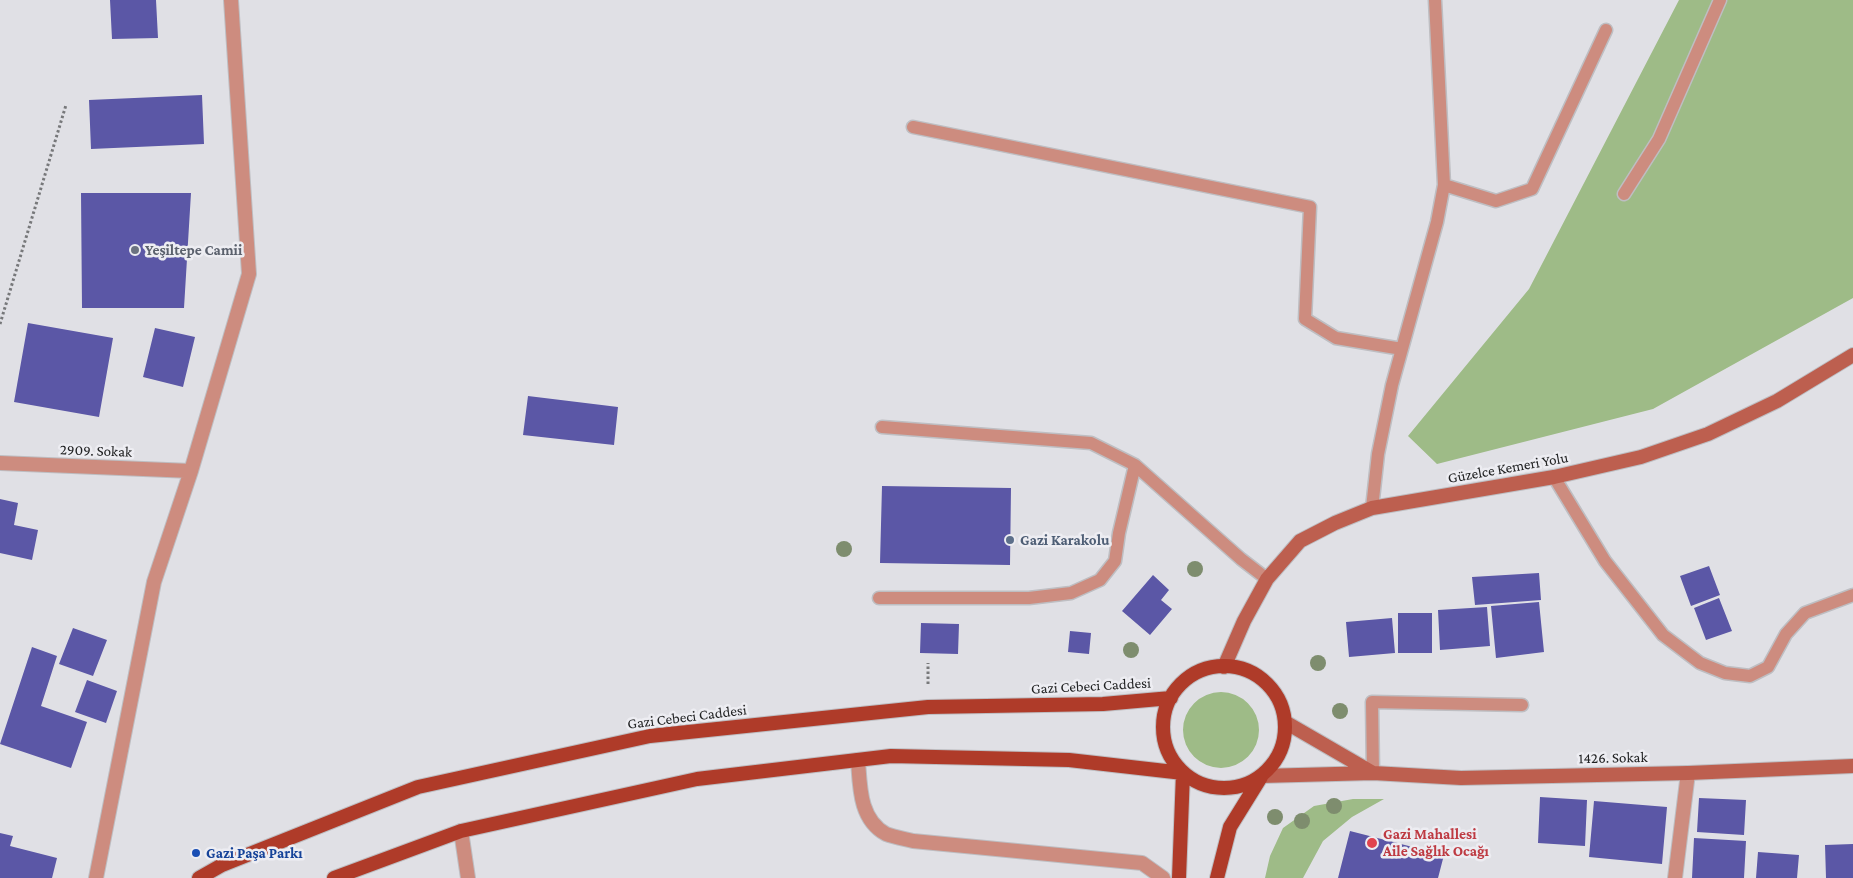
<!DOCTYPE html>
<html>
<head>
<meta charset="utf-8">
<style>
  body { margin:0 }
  canvas { display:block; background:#e0e0e5 }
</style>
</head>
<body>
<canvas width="1853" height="878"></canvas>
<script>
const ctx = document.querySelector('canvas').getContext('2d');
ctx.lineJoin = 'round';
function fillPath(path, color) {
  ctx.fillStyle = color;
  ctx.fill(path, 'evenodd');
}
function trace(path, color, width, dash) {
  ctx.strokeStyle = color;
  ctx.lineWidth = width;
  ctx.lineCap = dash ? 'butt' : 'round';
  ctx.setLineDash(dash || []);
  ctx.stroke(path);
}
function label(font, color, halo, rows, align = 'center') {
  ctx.font = font + ' "Crimson Pro",serif';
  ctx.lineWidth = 5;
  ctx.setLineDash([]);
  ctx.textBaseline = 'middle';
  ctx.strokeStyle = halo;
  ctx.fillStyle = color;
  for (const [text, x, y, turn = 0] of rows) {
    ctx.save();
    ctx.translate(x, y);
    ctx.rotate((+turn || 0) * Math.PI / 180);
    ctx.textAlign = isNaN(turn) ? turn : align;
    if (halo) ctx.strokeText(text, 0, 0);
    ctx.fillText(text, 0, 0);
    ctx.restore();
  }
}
fillPath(new Path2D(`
  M1679,0H1853V298L1653,409L1437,464L1408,436L1529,289Z
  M1183 730a38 38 0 1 1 76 0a38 38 0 1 1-76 0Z
  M1353,799H1384L1352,817L1323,841L1303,878H1265L1270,856L1283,828L1314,806Z`), '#9ebb87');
fillPath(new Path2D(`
  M110,0H156L158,38L112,39Z
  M202,95L204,144L91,149L89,100Z
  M81,193H191L184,308H82Z
  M28,323L113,338L99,417L14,402Z
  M155,328L195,337L183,387L143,377Z
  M528,396L618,407L614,445L523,435Z
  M882,486L1011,488L1010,565L880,563Z
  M0,499L18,503L14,525L38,530L32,560L0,553Z
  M1709,566L1720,595L1691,606L1680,576Z
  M1539,573L1541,600L1475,605L1472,577Z
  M1153,575L1169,590L1161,600L1172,609L1150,635L1122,611Z
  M1719,598L1732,631L1706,640L1694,608Z
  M1539,602L1544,652L1496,658L1491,606Z
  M1487,607L1490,646L1440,650L1438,610Z
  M1398,613H1432V653H1398Z
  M1392,618L1395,653L1349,657L1346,622Z
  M921,623L959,624L958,654L920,653Z
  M73,628L107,640L93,676L59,664Z
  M1070,631L1091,633L1089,654L1068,652Z
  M32,647L57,656L41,706L87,722L71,768L0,744Z
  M87,680L117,691L106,723L75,712Z
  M1540,797L1587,800L1585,846L1538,843Z
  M1699,798L1746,800L1744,835L1697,832Z
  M1594,801L1667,807L1662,864L1589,857Z
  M1350,831L1444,855L1438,878H1338Z
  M0,833L13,836L10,846L57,858L52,878H0Z
  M1694,838L1746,841L1744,878H1692Z
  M1853,844V878H1826L1825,845Z
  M1758,852L1799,855L1797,878H1756Z`), '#5b57a6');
const service = new Path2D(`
  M913,127L1310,207L1305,319L1336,338L1402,349
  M1444,185L1496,201L1532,189L1606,30
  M1624,194L1659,139L1720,0
  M882,427L1091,443L1135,465L1241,559L1267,579
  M1554,477L1605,561L1663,635L1700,663L1725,673L1750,676L1768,667L1786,634L1805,613L1853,595
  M1372,508L1378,454L1392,385L1437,222L1444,185L1435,0
  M879,598H1029L1071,593L1100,580L1115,561L1119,533L1135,465
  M1373,773L1372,702L1522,705`);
const minor = new Path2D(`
  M0,463L191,471
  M858,760C860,786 859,819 886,834C894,837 905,839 913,841L1142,863L1163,878
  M461,831L468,878
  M96,878L154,582L191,471L249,274L231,0
  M1675,878L1688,773`);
const secondary = new Path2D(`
  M1224,667L1244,621L1267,579L1300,541L1335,523L1372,508L1554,477L1641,457L1708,434L1777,401L1853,355
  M1373,773L1461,778L1688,773L1853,766
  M1261,776L1373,773L1285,722`);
const primary = new Path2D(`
  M1163 727a61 61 0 1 1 122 0a61 61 0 1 1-122 0Z
  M199,878L222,865L418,787L650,736L928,707L1103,704L1171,698
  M334,878L461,831L697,779L891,756L1069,760L1183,773
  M1179,878L1183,773
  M1217,878L1230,827L1261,777`);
trace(service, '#bebec2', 15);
trace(minor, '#bebec2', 16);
trace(secondary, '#bebec2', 16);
trace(primary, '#bebec2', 16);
trace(new Path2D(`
  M0,324L66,105
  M928,684V663`), '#77787a', 3, [2.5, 2.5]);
trace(service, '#cd8c7f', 12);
trace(minor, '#cd8c7f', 14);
trace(secondary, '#bd5f4f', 14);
trace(primary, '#af3b29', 14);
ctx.fillStyle = '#7e8d6e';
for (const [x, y] of [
  [844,549],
  [1195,569],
  [1131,650],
  [1318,663],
  [1340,711],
  [1334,806],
  [1275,817],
  [1302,821]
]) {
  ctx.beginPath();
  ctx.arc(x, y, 8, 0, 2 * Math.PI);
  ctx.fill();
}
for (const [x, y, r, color] of [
  [135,250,5,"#6b7280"],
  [1010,540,5,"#5c6f8a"],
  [1372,843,6,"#e0444e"],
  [196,853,5,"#1a4fb4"]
]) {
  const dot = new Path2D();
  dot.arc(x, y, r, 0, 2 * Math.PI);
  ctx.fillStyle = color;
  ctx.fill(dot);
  trace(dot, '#ededf2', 2);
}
label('bold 15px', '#5b616d', '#ededf2', [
  ["Yeşiltepe Camii",145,250]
], 'left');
label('15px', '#212223', '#ededf2', [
  ["2909. Sokak",96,451,2],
  ["Güzelce Kemeri Yolu",1508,468,-10],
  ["Gazi Cebeci Caddesi",1091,686,-3],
  ["Gazi Cebeci Caddesi",687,717,-7],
  ["1426. Sokak",1613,758,-1]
]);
label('bold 15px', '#4e5e75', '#ededf2', [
  ["Gazi Karakolu",1020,540]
], 'left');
label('bold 15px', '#be3a42', '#ededf2', [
  ["Gazi Mahallesi",1383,834],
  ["Aile Sağlık Ocağı",1383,851]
], 'left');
label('bold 15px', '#164399', '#ededf2', [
  ["Gazi Paşa Parkı",206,853]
], 'left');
</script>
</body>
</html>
